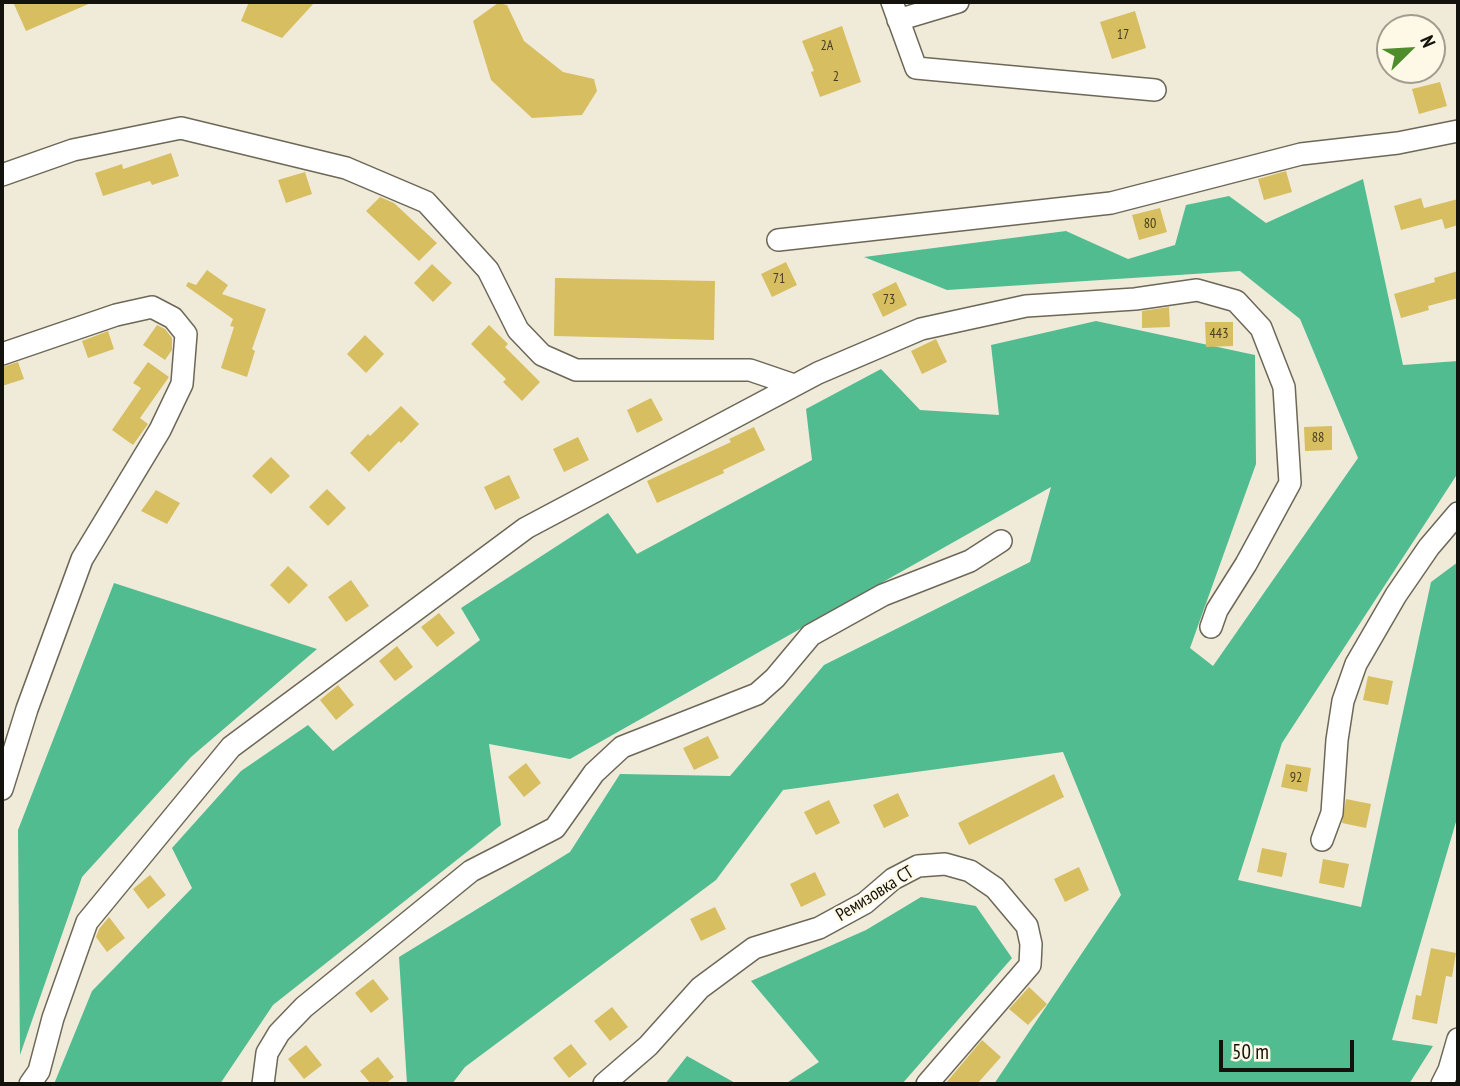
<!DOCTYPE html>
<html>
<head>
<meta charset="utf-8">
<style>
  body { margin:0 }
  #map { position:relative; width:1460px; height:1086px; overflow:hidden; background:#f0ebd9; font-family:"PT Sans Narrow",sans-serif }
  canvas { display:block }
  .frame { position:absolute; inset:0; border:4px solid #14120c; pointer-events:none }
  .north { position:absolute; left:1376px; top:14px; width:70px; height:70px; box-sizing:border-box; background:#fef9e6; border:2px solid #a09d8f; border-radius:50%; rotate:66deg; font-size:19px; font-weight:700; line-height:28px; text-align:center; color:#14120c }
  .north::after { content:''; display:block; margin:auto; width:24px; height:32px; background:#4e8c2c; clip-path:polygon(50% 0,100% 100%,50% 72%,0 100%) }
  .scale { position:absolute; left:1219px; top:1040px; width:135px; height:32px; box-sizing:border-box; border:4px solid #14120c; border-top:0; padding-left:9px; font-size:21px; line-height:24px; white-space:nowrap; color:#14120c; -webkit-text-stroke:5px #fef9e6; paint-order:stroke }
</style>
</head>
<body>
<div id="map">
<canvas width="1460" height="1086"></canvas>
<div class="frame"></div>
<div class="north">N</div>
<div class="scale">50 m</div>
</div>
<script>
const ctx = document.querySelector('canvas').getContext('2d');
ctx.lineJoin = 'round';
function fillPath(path, color) {
  ctx.fillStyle = color;
  ctx.fill(path, 'evenodd');
}
function trace(path, color, width, dash) {
  ctx.strokeStyle = color;
  ctx.lineWidth = width;
  ctx.lineCap = dash ? 'butt' : 'round';
  ctx.setLineDash(dash || []);
  ctx.stroke(path);
}
function label(font, color, halo, rows, align = 'center') {
  ctx.font = font + ' "PT Sans Narrow",sans-serif';
  ctx.lineWidth = 5;
  ctx.setLineDash([]);
  ctx.textBaseline = 'middle';
  ctx.strokeStyle = halo;
  ctx.fillStyle = color;
  for (const [text, x, y, turn = 0] of rows) {
    ctx.save();
    ctx.translate(x, y);
    ctx.rotate((+turn || 0) * Math.PI / 180);
    ctx.textAlign = isNaN(turn) ? turn : align;
    if (halo) ctx.strokeText(text, 0, 0);
    ctx.fillText(text, 0, 0);
    ctx.restore();
  }
}
fillPath(new Path2D(`
  M1363,179L1403,365L1458,361V473L1282,743L1238,880L1361,907L1431,582L1458,562V815L1392,1040L1433,1046L1409,1084H994L1121,895L1063,752L783,790L716,880L465,1067L452,1084H407L399,957L570,852L620,774L730,776L824,665L1030,562L1051,487L570,759L489,744L501,825L273,1005L220,1084H54L92,991L192,888L172,848L241,771L308,725L333,751L480,640L461,608L608,513L637,554L812,460L806,409L881,369L920,410L999,415L991,345L1096,321L1255,355L1256,464L1190,648L1213,666L1358,458L1300,319L1240,271L947,290L864,257L1066,231L1128,259L1175,245L1186,205L1229,196L1266,223Z
  M114,583L317,649L191,757L82,877L20,1055L18,830Z
  M921,897L976,906L1012,958L902,1084H785L819,1062L751,981L866,930Z
  M687,1056L737,1084H665Z`), '#52bc91');
fillPath(new Path2D(`
  M13,2H93L26,31Z
  M249,2H315L282,38L241,21Z
  M498,3L507,5L524,41L563,72L594,79L597,91L582,115L532,118L491,80L473,21Z
  M1135,11L1146,48L1112,59L1100,22Z
  M842,26L861,82L820,97L811,72L814,71L802,41Z
  M1440,82L1447,106L1419,114L1412,89Z
  M171,153L179,176L152,185L150,181L103,196L95,173L122,164L123,169Z
  M1286,171L1292,192L1264,200L1258,179Z
  M305,172L312,194L286,203L278,180Z
  M380,197L394,203L437,243L419,261L366,211Z
  M1421,198L1424,208L1458,199V225L1445,229L1442,219L1401,230L1394,206Z
  M1160,208L1167,232L1139,240L1132,215Z
  M786,262L797,285L772,297L761,274Z
  M432,264L452,283L433,302L414,283Z
  M207,270L228,285L222,294L266,309L252,349L255,351L247,377L221,368L234,327L230,326L233,319L186,286L188,282L196,285Z
  M1458,271V298L1428,306L1429,310L1401,318L1394,294L1435,282L1434,278Z
  M555,278L715,281L714,340L554,336Z
  M896,282L907,305L883,317L872,294Z
  M1169,307L1170,327L1142,328V311Z
  M1205,322H1233V346L1206,347Z
  M157,325L165,329L172,338V350L165,360L143,345Z
  M489,325L508,344L505,347L540,382L522,401L503,382L506,379L471,344Z
  M108,331L114,349L88,358L82,341Z
  M365,335L384,354L366,373L347,354Z
  M936,339L947,362L922,374L911,351Z
  M18,362L24,379L2,386V367Z
  M148,362L169,377L140,418L148,424L133,445L112,430L141,388L133,383Z
  M651,398L663,420L637,433L627,410Z
  M401,406L419,424L401,443L399,441L369,472L350,453L368,434L370,436Z
  M1332,426V450L1305,451L1304,427Z
  M754,427L765,450L723,470L724,473L657,503L647,481L731,442L729,439Z
  M578,437L589,460L564,472L553,449Z
  M271,457L290,476L271,494L252,476Z
  M509,475L520,498L495,510L484,487Z
  M327,489L346,508L328,526L309,507Z
  M156,490L180,503L167,524L141,511Z
  M288,566L308,585L289,604L270,585Z
  M351,580L369,606L346,622L328,597Z
  M439,613L455,633L437,647L421,627Z
  M397,646L413,667L395,681L379,661Z
  M1368,676L1393,681L1388,705L1363,700Z
  M338,685L354,705L336,720L320,700Z
  M708,736L719,758L694,770L683,748Z
  M526,763L541,783L524,797L508,777Z
  M1286,764L1311,768L1307,792L1281,787Z
  M1054,774L1064,797L969,845L958,823Z
  M898,793L909,816L884,828L873,805Z
  M1346,799L1371,804L1366,828L1342,823Z
  M829,800L840,823L816,835L804,812Z
  M1262,848L1287,853L1282,877L1257,872Z
  M1323,859L1349,864L1344,888L1319,883Z
  M1079,867L1089,890L1065,902L1054,879Z
  M815,872L826,895L801,907L790,884Z
  M150,875L166,895L148,909L133,889Z
  M715,907L726,929L701,941L690,919Z
  M109,917L125,938L107,952L96,937L99,929Z
  M1431,948L1456,953L1452,977L1446,976L1437,1024L1412,1019L1416,995L1421,996Z
  M373,979L389,999L371,1013L355,993Z
  M1029,987L1047,1004L1028,1025L1009,1009Z
  M612,1007L628,1027L610,1041L594,1021Z
  M982,1040L1001,1057L977,1084H945Z
  M571,1044L587,1064L569,1078L553,1058Z
  M306,1045L322,1065L304,1079L288,1059Z
  M378,1057L394,1077L385,1084H371L360,1071Z`), '#d7be61');
const street = new Path2D(`
  M892,2L916,68L1155,90
  M898,20L958,2
  M2,175L73,150L181,128L346,168L426,202L488,270L518,330L542,355L576,370H750L794,385
  M778,240L1111,203L1301,154L1398,143L1458,131
  M2,354L116,315L152,307L173,318L186,334L182,384L160,430L82,559L27,709L2,789
  M1322,840L1332,813L1337,740L1343,701L1356,664L1396,595L1429,547L1458,513
  M30,1084L39,1071L53,1018L87,922L231,747L526,528L818,373L921,329L1026,306L1135,299L1197,290L1236,301L1261,328L1284,387L1290,483L1246,564L1217,610L1211,627
  M263,1084L267,1053L279,1033L304,1007L471,871L555,828L594,773L622,747L757,694L775,678L811,635L883,595L970,561L1001,541
  M604,1084L648,1046L700,988L754,948L819,928L865,903L893,879L918,866L945,864L970,871L995,888L1027,926L1031,944L1030,965L927,1084
  M1442,1084L1449,1070L1458,1039`);
trace(street, '#6c6757', 24);
trace(street, '#fff', 21);
label('14px', '#453d21', null, [
  ["17",1123,35],
  ["2А",827,46],
  ["2",836,77],
  ["80",1150,224],
  ["71",779,279],
  ["73",889,300],
  ["443",1219,334],
  ["88",1318,438],
  ["92",1296,778]
]);
label('18px', '#14120c', '#fef9e6', [
  ["Ремизовка СТ",875,894,-32]
]);
</script>
</body>
</html>
